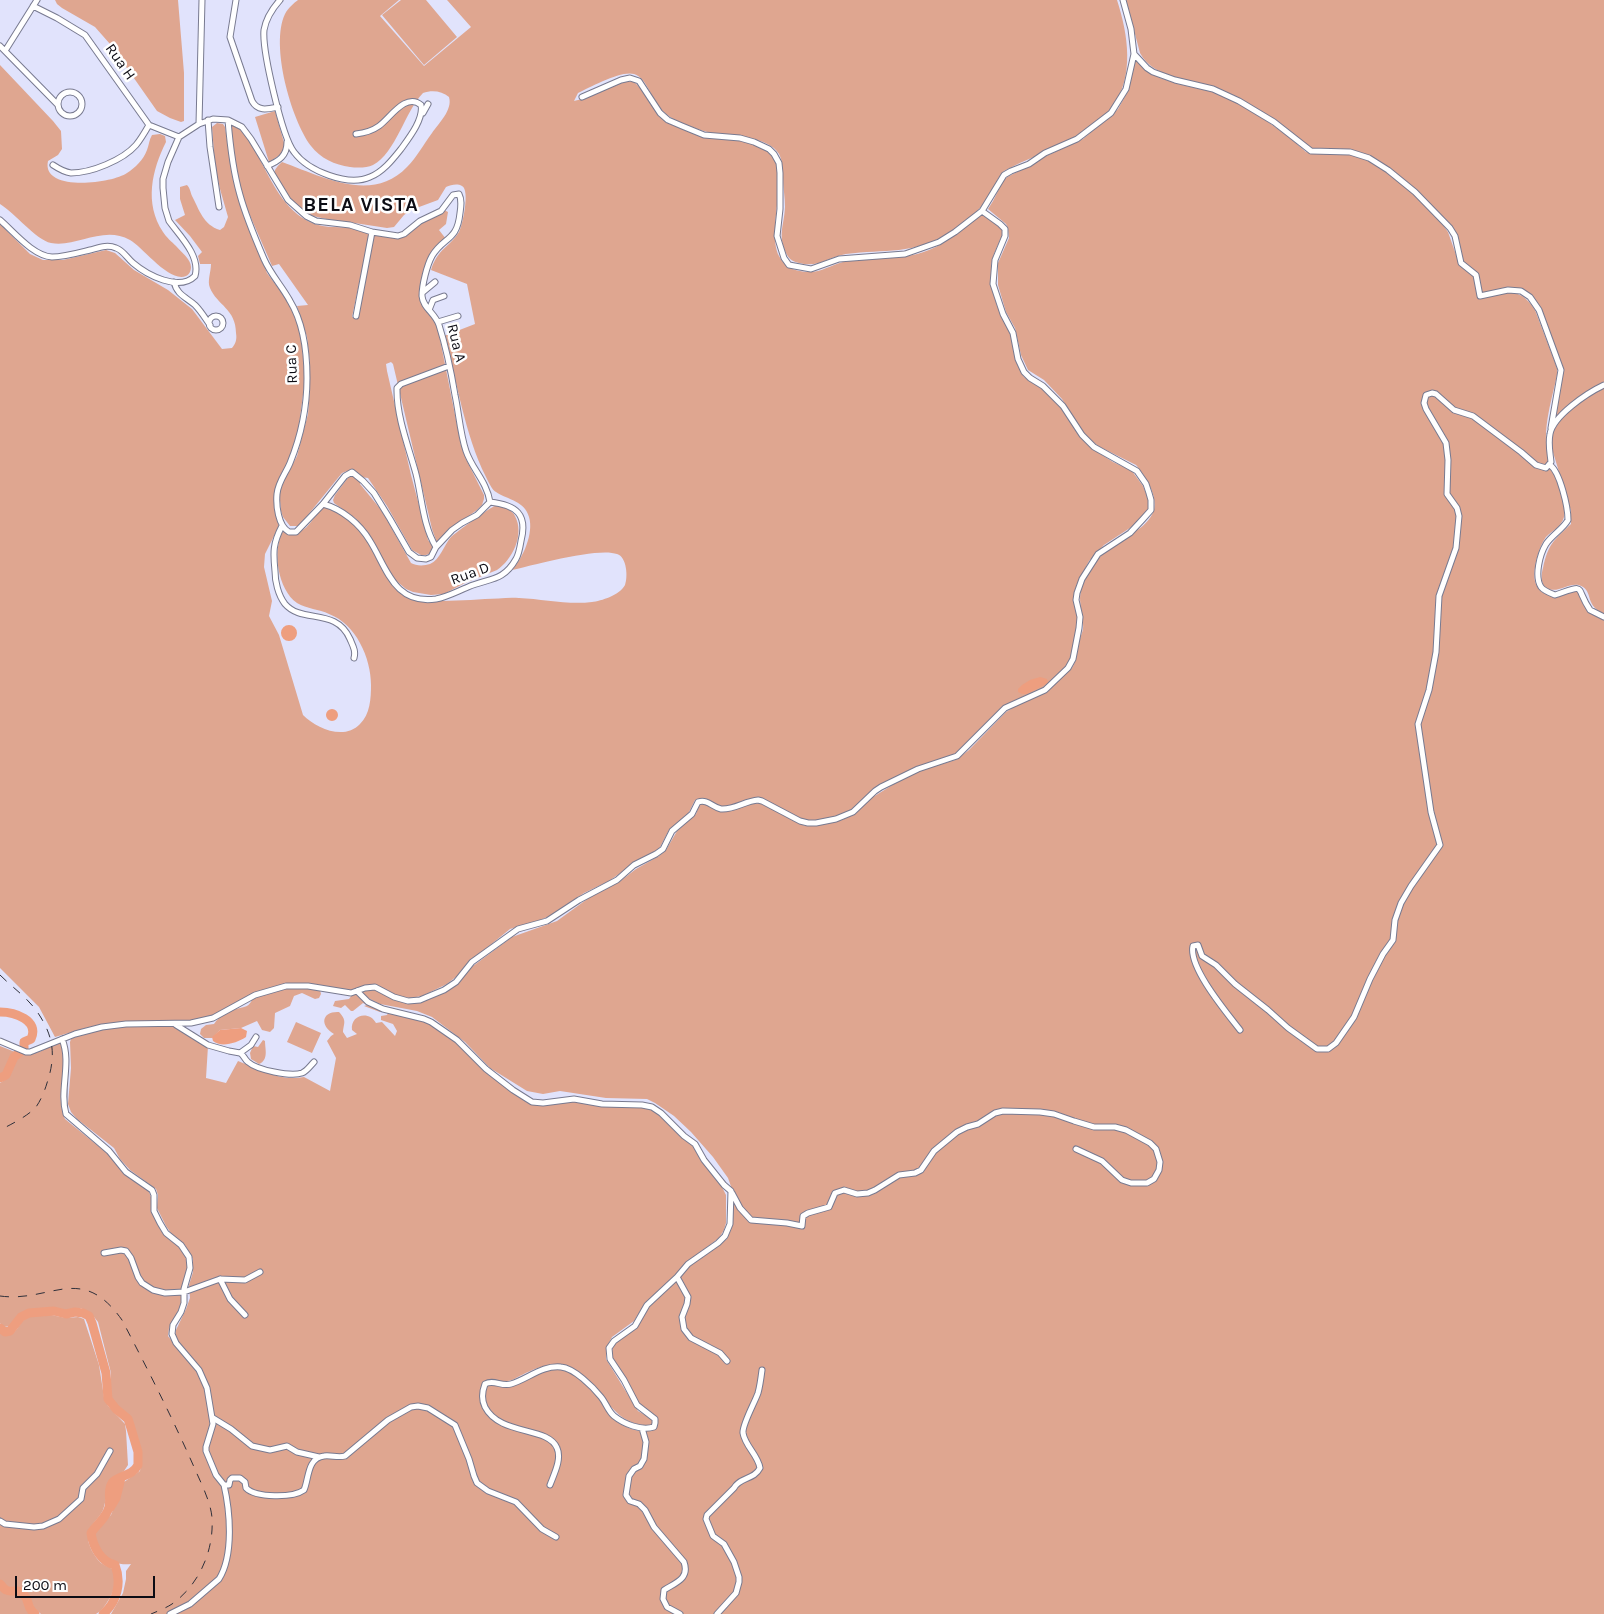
<!DOCTYPE html>
<html>
<head>
<meta charset="utf-8">
<style>
  body { margin:0 }
  #map { position:relative; width:1604px; height:1614px; overflow:hidden; background:#e1e3fc; font-family:Karla,sans-serif }
  canvas { display:block }
  .scale { position:absolute; left:15px; top:1576px; width:140px; height:22px; box-sizing:border-box; border:2px solid #0c0c14; border-top:0; padding-left:6px; font-size:15px; line-height:18px; white-space:nowrap; color:#0c0c14; -webkit-text-stroke:4px #fff; paint-order:stroke }
</style>
</head>
<body>
<div id="map">
<canvas width="1604" height="1614"></canvas>
<div class="scale">200 m</div>
</div>
<script>
const ctx = document.querySelector('canvas').getContext('2d');
ctx.lineJoin = 'round';
function fillPath(path, color) {
  ctx.fillStyle = color;
  ctx.fill(path, 'evenodd');
}
function trace(path, color, width, dash) {
  ctx.strokeStyle = color;
  ctx.lineWidth = width;
  ctx.lineCap = dash ? 'butt' : 'round';
  ctx.setLineDash(dash || []);
  ctx.stroke(path);
}
function label(font, color, halo, rows, align = 'center') {
  ctx.font = font + ' Karla,sans-serif';
  ctx.lineWidth = 5;
  ctx.setLineDash([]);
  ctx.textBaseline = 'middle';
  ctx.strokeStyle = halo;
  ctx.fillStyle = color;
  for (const [text, x, y, turn = 0] of rows) {
    ctx.save();
    ctx.translate(x, y);
    ctx.rotate((+turn || 0) * Math.PI / 180);
    ctx.textAlign = isNaN(turn) ? turn : align;
    if (halo) ctx.strokeText(text, 0, 0);
    ctx.fillText(text, 0, 0);
    ctx.restore();
  }
}
fillPath(new Path2D(`
  M55,0H178L184,73V121L181,122L170,118L157,111L110,44L95,27L62,8L57,4Z
  M298,0H399L380,16L424,66L471,27L447,0H1117C1128,34 1135,77 1112,107C1104,118 1084,131 1073,138C1051,151 1026,159 1004,171C997,178 995,186 990,194C981,210 965,223 949,233C914,255 885,249 846,254C828,257 819,268 799,263C794,262 790,260 787,255C777,235 784,227 785,207C785,197 783,187 783,177C782,169 783,161 779,154C768,136 734,137 716,134C707,132 699,130 690,126C682,123 671,119 664,112C652,103 648,78 634,74C622,70 590,87 578,93L574,101C592,98 616,78 634,82C642,88 646,98 652,106C659,113 677,125 686,130C691,133 699,133 705,134C723,137 756,139 770,153C791,174 766,228 779,256C785,268 795,271 807,272C820,273 831,265 843,262C873,256 900,262 929,250C949,242 966,227 982,213L1002,228L1003,233L994,254L991,265V283L997,306L1011,334L1017,362L1021,372L1024,377L1038,385L1056,402L1064,411L1083,439L1091,448L1113,462L1132,471L1143,486L1149,501L1148,510L1136,524L1104,545L1089,561L1077,584L1074,593L1075,607L1078,620L1070,660L1068,665L1044,689L1011,704L958,753L879,786L853,810L844,815L814,822L800,819L758,798L749,799L726,807L716,805L704,799L695,800L688,814L669,830L660,847L656,851L633,864L609,881L584,893L552,915L540,920L510,929L478,955L470,960L457,976L447,984L422,996L410,998L403,997L393,994L379,986L373,985L351,990L305,984L289,983L271,988L212,1016L196,1020L127,1022L107,1024L89,1027L55,1037L39,1007L0,968V224L30,254L43,260H63L106,250L115,253L134,270L168,290L192,309L222,349L232,348C236,343 237,339 236,333C236,309 217,305 210,288C207,281 211,272 211,264H200L198,256L202,252L190,236L175,220L185,215L180,199V187L187,185C190,188 190,191 192,196C199,209 203,225 220,230L224,227L228,217L220,189L215,166L212,127L217,123L223,124L225,127L233,179L267,273L290,304L297,321L301,335L305,379L299,426L291,454L275,488V506L279,526L265,554L264,567L272,601L269,616L279,635L303,715C316,728 344,741 360,724C370,714 371,699 371,685C371,658 356,624 329,614C319,609 307,609 297,603C278,590 271,549 284,530C307,538 309,521 323,507C331,507 338,511 344,516C352,522 360,529 366,538C384,566 388,598 427,602C447,600 466,601 485,599C496,599 508,597 519,598C543,599 568,605 592,602C601,601 620,595 625,585C628,577 627,557 617,554C599,547 533,565 512,570C523,558 534,533 529,517C525,501 508,500 496,492C492,490 488,481 486,477C464,433 458,383 444,336L475,324L467,284L431,270C438,248 449,248 459,232C463,224 470,190 462,186C457,183 451,185 446,187L438,200L411,210L404,215L394,227L387,228C374,226 361,224 348,222C317,218 297,217 280,185C274,173 271,172 282,162C321,176 372,204 407,167C417,157 423,145 432,133C438,124 453,110 449,97C442,91 432,90 423,93C405,111 396,153 373,165C367,168 357,168 350,167C335,165 320,158 311,146C291,119 270,45 285,14C288,8 294,3 298,0Z
  M401,0H426L457,37L424,65L382,15Z
  M1126,0H1604V384L1553,421L1563,372L1562,364L1542,315L1526,291L1482,294L1478,276L1463,262L1456,234L1388,167C1374,158 1359,150 1342,149C1332,148 1321,152 1312,148C1300,143 1290,133 1281,125C1263,112 1245,100 1225,92C1198,81 1154,80 1140,53Z
  M1135,59L1151,73L1160,78L1178,84L1217,93L1254,112L1289,137L1306,152L1315,154L1343,152L1374,162L1408,189L1441,222L1448,232L1460,266L1473,276L1475,279L1479,298C1504,294 1519,284 1535,310L1557,368V375C1552,399 1543,426 1547,451C1550,473 1567,494 1564,517C1562,526 1552,531 1546,537C1539,546 1531,573 1536,584C1543,602 1564,593 1577,589C1584,603 1588,615 1604,618V1614H111L123,1593L126,1579V1571L131,1564C112,1566 95,1556 93,1533L96,1528L111,1515L124,1482L140,1471L142,1455L137,1438L129,1418L117,1408L111,1400V1373L98,1322L94,1317L81,1308L67,1311L55,1308L32,1310L21,1315L12,1326L3,1327L0,1323V1083C17,1073 9,1063 21,1053C37,1057 47,1047 61,1041C62,1048 64,1055 64,1062C63,1080 57,1101 65,1119L108,1154H110L123,1170L148,1189L152,1200L151,1207L154,1217L163,1234L179,1247L188,1259V1268L182,1287L183,1300L181,1305L169,1328L168,1336L172,1341L175,1336L176,1330L186,1309L190,1298L189,1285L193,1272V1259L185,1245L173,1236L166,1226L157,1208L158,1195L156,1189L130,1170L120,1159L114,1148L77,1119L71,1112L68,1104L71,1068L70,1042L71,1039L78,1036L117,1026L170,1025L174,1026L208,1046L206,1078L226,1083L238,1061C259,1069 281,1082 304,1077L330,1091L336,1058L327,1041L331,1036L334,1034C319,1025 322,1011 339,1012C347,1021 344,1022 343,1032L347,1038L357,1034L352,1030C350,1015 369,1010 376,1023L382,1022L395,1036L397,1031L393,1024L381,1020V1016L387,1015L388,1013L423,1021L430,1024L457,1042L498,1081L526,1102L533,1104L544,1105L577,1101L596,1105L616,1107L642,1106L653,1109L694,1147L721,1185L726,1195V1223L724,1230L719,1238L686,1263L675,1276L645,1303L634,1321L612,1337L606,1348V1359L638,1411L652,1419V1425C611,1429 602,1382 570,1367C556,1360 535,1368 522,1375C517,1377 514,1380 508,1381C503,1382 498,1381 493,1380L501,1385C515,1380 549,1365 564,1370C575,1373 589,1386 597,1396C603,1403 606,1411 612,1418C622,1427 647,1438 657,1426L656,1416L640,1405L611,1355L614,1344L636,1327L648,1307L654,1301L692,1264L727,1239L732,1227L733,1192L728,1178L713,1157L691,1132L674,1116L655,1103L647,1099L606,1098L560,1091L543,1094L527,1091L490,1068L465,1042L432,1017L417,1011L380,1004L366,997L361,992L373,989L393,999L401,1002H420L436,996L455,986L473,966L512,937L557,921L590,897L619,882L636,869L659,856L666,850L677,831L696,814L700,803L707,804L715,809L760,803L805,826L817,825L842,820L854,814L873,797L894,784L922,770L955,760L961,756L969,750L1006,712L1019,704L1042,694L1072,668C1077,660 1077,652 1079,643C1080,636 1084,631 1083,624C1082,603 1075,598 1087,576C1092,566 1099,556 1108,549C1123,537 1147,530 1154,510C1158,496 1145,475 1136,465L1098,446L1090,439L1081,430L1062,399L1044,380L1028,370L1021,355L1015,328L1006,312L998,285V263L1009,238L1008,228L1006,224L988,209L993,201L1003,181L1007,177L1035,163L1042,158L1083,139L1118,109L1128,91Z
  M0,65L53,121L61,131L62,149L58,155L48,161C41,192 111,184 127,173C135,168 144,159 147,150C149,145 149,140 152,135L160,134L165,136L166,142C152,170 144,203 163,232C166,237 172,242 176,246C181,252 191,259 191,267C191,271 189,275 186,276C169,283 143,247 130,240C103,225 76,248 51,243C36,240 15,213 0,204Z
  M275,111L285,146L280,155L269,162L255,117Z
  M235,125C246,129 250,142 256,152C269,176 281,206 306,220C321,229 335,226 351,228C357,229 364,231 370,232L352,317L357,318L373,233L394,237L444,210L448,212L446,224L439,230L446,239L432,251L430,256L421,294L438,329L461,445L466,459L484,495V499L482,505L477,510L452,528L437,543L432,529L393,364L391,362L386,364L387,371L411,475L424,524L428,540L432,545V549L431,553L426,555H421L412,550L387,506L368,478L361,477L360,479V484L382,511L411,563C416,566 424,566 430,564C440,560 444,545 451,537C455,533 492,506 495,506C502,505 512,510 515,516C525,535 512,560 497,570L465,583L444,594L431,595L413,592L406,589L394,579L365,529L355,518L334,503L333,500L335,495L350,475L349,472L347,471L342,473L299,526H290L283,517L281,511L279,490L297,456L308,414L310,388V363L307,337L297,306L308,305L279,264L272,266L245,204L241,190L232,149L230,129L232,126Z
  M1604,387V614C1585,605 1593,594 1583,587C1571,579 1560,595 1545,588C1541,581 1541,575 1543,568C1548,544 1554,540 1571,524V511L1552,449C1551,443 1551,438 1552,433C1559,414 1587,397 1604,387Z
  M283,988H311L320,990L321,994L319,998L315,999L302,993L294,996L290,1006L275,1013L274,1028L270,1032L262,1030L257,1021L241,1028L220,1030L212,1038H204L200,1034L201,1029L206,1025L214,1024C220,1014 234,1009 244,1007C251,1006 251,999 256,996C263,992 275,990 283,988Z
  M357,993L385,1012H380L364,1006L367,1005L363,1003L353,1011H351L345,1005L341,1008L333,1006L335,1001L349,999L352,995Z
  M296,1022L321,1033L312,1053L287,1042Z
  M263,1040L265,1041C265,1049 269,1060 259,1064L251,1059L250,1053L253,1046L258,1047Z
  M0,1046L15,1052L5,1072L0,1074Z
  M51,1315L66,1318L78,1317L84,1319L99,1365L104,1397L108,1406L125,1424L126,1431L128,1465L124,1471L110,1480C107,1489 106,1502 103,1510C99,1519 88,1526 88,1536C87,1544 95,1558 101,1563C105,1566 111,1567 114,1571C121,1582 106,1609 96,1614H41L34,1608L30,1598L25,1593L8,1587L0,1581V1333C19,1341 17,1319 30,1316C36,1315 45,1315 51,1315Z
  M0,1586L6,1593L20,1594C26,1601 25,1609 32,1614H0Z`), '#dfa690');
fillPath(new Path2D(`
  M281 633a8 8 0 1 1 16 0a8 8 0 1 1-16 0Z
  M1040,677L1047,679L1048,683L1027,694H1022L1018,692V689L1022,685L1030,680Z
  M326 715a6 6 0 1 1 12 0a6 6 0 1 1-12 0Z
  M241,1028L247,1031L246,1037C237,1043 221,1048 213,1041L212,1037L220,1030Z`), '#ee9e7f');
trace(new Path2D(`
  M0,1012C14,1012 40,1020 31,1039L24,1042V1049L14,1057L6,1075L0,1078
  M0,1328L5,1332L10,1331L21,1317L29,1313L54,1311L66,1314L75,1312L83,1313L89,1316L92,1323L106,1373L108,1399L116,1409L128,1419L130,1425L138,1452V1465C132,1477 118,1475 112,1483C107,1490 111,1499 109,1507C107,1517 97,1524 91,1533C93,1547 101,1562 115,1565C122,1583 117,1602 103,1614
  M110,1508L116,1498L121,1478
  M0,1584C2,1586 4,1589 6,1590C11,1593 17,1589 22,1593C31,1600 25,1607 35,1614`), '#ee9e7f', 9);
const street = new Path2D(`
  M236,0L230,37L252,101C258,112 268,109 278,107
  M280,0C272,9 266,18 264,30C262,50 282,137 294,152C308,171 348,187 370,177C383,172 393,159 401,149C409,138 424,119 421,105C406,92 390,118 379,126C372,131 365,133 356,134
  M33,6L57,18L85,35L149,125L179,137
  M0,46L58,105
  M5,51L37,0
  M1134,54L1147,68L1153,72L1175,80L1213,89L1239,101L1274,122L1311,151L1350,152L1369,158L1388,170L1415,192L1450,228L1455,236L1461,263L1476,275L1480,296L1508,290L1521,291L1530,297L1539,310L1561,370L1551,428
  M58 104a12 12 0 1 1 24 0a12 12 0 1 1-24 0Z
  M582,97L621,80L630,78L639,81L660,113L668,120L682,126L704,135L740,138L754,142L769,149L774,154L779,163L780,173V209L777,236L784,258L789,265L811,269L839,259L905,254L939,242L955,232L982,211L1004,175L1011,171L1029,164L1045,153L1077,139L1111,113L1126,89L1134,54L1131,29L1123,0
  M423,113L428,104
  M208,120L210,147L219,207
  M228,120C230,145 233,171 240,195C246,217 255,238 264,259C271,275 282,286 290,301C304,324 307,351 307,378C307,407 301,436 290,463C286,473 278,482 277,494C276,505 278,526 289,532H296L323,504L345,476L352,472L363,481L374,493L390,519L409,552L417,558L426,559L431,557L436,547L452,530L462,523L477,515L490,502C516,505 528,514 521,541C520,547 519,554 516,559C503,582 489,578 468,587C458,591 447,597 436,599C394,605 387,568 370,541C360,524 342,509 323,504
  M199,124L202,0
  M53,165C59,169 64,172 71,173C91,173 123,160 136,145C141,139 145,132 149,125
  M267,166C279,161 287,156 287,142
  M0,220C14,232 33,256 52,257C64,257 78,253 90,250C98,248 107,244 116,248C123,250 127,258 133,263C147,275 179,292 195,276C201,256 179,235 169,221L165,208L163,188V179L168,162L179,137L199,124L213,119L228,120L242,127L251,139L288,200L306,216L316,221L350,225L372,232L398,236L404,234L420,221L441,211L453,195L459,194C462,200 461,206 460,213C457,242 444,236 432,256C427,265 422,285 422,296C423,308 435,313 439,325C446,347 451,371 455,395C459,414 460,433 466,451C472,469 487,482 490,502
  M174,282C177,295 186,297 195,305C201,311 205,318 210,325
  M423,292L435,282
  M429,310L433,300L444,296
  M356,316L372,232
  M209 323a7 7 0 1 1 14 0a7 7 0 1 1-14 0Z
  M438,322L458,316
  M1550,465C1560,472 1568,507 1568,520C1563,529 1552,535 1546,544C1540,554 1534,576 1541,587C1544,591 1550,593 1555,595C1588,584 1574,586 1590,610L1604,617
  M282,526C273,543 273,552 275,571C275,581 278,595 285,604C302,624 336,607 350,639C353,646 356,651 354,658
  M436,547C423,526 422,498 416,474C409,448 397,418 397,391V388L401,384L449,366
  M357,991L368,1002L383,1009L424,1019L431,1022L457,1040L486,1069L513,1090L532,1102L543,1103L574,1099L602,1104L642,1105L652,1107L661,1113L684,1136L695,1144L704,1160L724,1185L731,1191L730,1224L725,1236L718,1243L688,1264L677,1277L647,1305L635,1326L614,1341L609,1348L610,1359L624,1380L637,1405L655,1419V1423L654,1427C641,1431 624,1424 614,1416C608,1411 606,1403 601,1397C593,1387 574,1368 561,1367C542,1365 528,1379 511,1384C501,1387 494,1379 485,1384C482,1392 481,1399 485,1407C500,1436 548,1426 557,1448C562,1459 554,1474 550,1485
  M176,1025L208,1045L229,1051L240,1053C244,1055 244,1059 248,1062C257,1070 291,1077 302,1073C307,1071 310,1066 314,1062
  M1240,1030C1227,1013 1188,967 1193,946L1198,945L1202,956L1216,965L1235,984L1268,1010L1288,1028L1317,1049H1328L1336,1043L1354,1017L1370,979L1383,954L1393,940L1395,920L1401,903L1411,886L1440,845L1431,812L1418,724L1429,690L1436,652L1439,596L1456,548L1459,516L1457,508L1447,494L1448,460L1446,443L1426,409L1424,403L1426,395L1432,393L1436,394L1454,410L1473,416L1521,452L1536,465L1546,468L1551,462C1550,452 1548,444 1550,434C1553,416 1587,393 1604,385
  M62,1039C72,1063 59,1090 66,1114L109,1151L126,1172L152,1190L154,1195V1211L160,1223L166,1233L181,1245L189,1257L190,1268L184,1289V1303L181,1312L173,1325L172,1334L176,1343L199,1370L207,1388L213,1424L206,1447V1451L216,1475L224,1485H229L230,1480L232,1478H240L245,1482L246,1488C256,1498 293,1498 304,1490C309,1479 307,1458 324,1456C331,1455 338,1458 345,1456L388,1420L411,1407L418,1406L428,1408L455,1425L469,1459L474,1476L477,1483L488,1491L516,1502L542,1529L556,1537
  M0,1041L26,1052H30L75,1034L102,1027L126,1024L191,1023L213,1018L255,995L286,986H308L351,993L365,988L375,987L394,997L408,1001L420,1000L427,997L444,990L456,982L472,962L518,929L547,921L579,900L617,880L634,865L656,854L663,849L672,831L692,814L698,802C708,799 712,807 721,809C734,810 745,801 758,800L762,801L800,821L808,823H816L836,819L853,812L875,791L881,787L918,769L957,756L1005,708L1045,690L1068,668L1073,659L1079,628L1080,617L1076,600L1077,593L1082,579L1098,554L1130,533L1143,519L1151,510V500L1149,493L1146,484L1137,471L1094,447L1082,435L1063,406L1043,386L1030,378L1024,372L1018,359L1013,333L1003,314L993,284L995,260L1005,236V229L1000,224L982,211
  M240,1053L251,1045L256,1037
  M732,1193L740,1208L751,1220L787,1223L802,1226L803,1216L808,1213L829,1207L835,1193L844,1190L857,1194L868,1193L875,1190L899,1175L915,1173L921,1170L934,1151L957,1132L967,1127L978,1124L995,1113L1003,1111L1040,1112L1054,1114L1074,1121L1094,1127H1115L1126,1130L1150,1143L1156,1149L1160,1162L1159,1170L1154,1179L1147,1183H1131L1122,1180L1102,1161L1076,1149
  M104,1253L121,1250L126,1251L131,1258L138,1277L142,1283L153,1290L165,1293L184,1292L220,1279L245,1280L260,1272
  M677,1277L688,1297L687,1304L682,1317L684,1329L691,1338L720,1353L727,1361
  M220,1279L230,1299L245,1315
  M213,1418L231,1429L252,1446L270,1450L287,1446L297,1452L319,1457
  M642,1428L646,1442L644,1459L640,1466L634,1469L629,1476L626,1495L630,1501L639,1504L645,1510L654,1527L684,1562C690,1579 675,1583 664,1590L663,1599L667,1607L680,1614
  M0,1521L5,1524L34,1527L43,1526L59,1519L81,1499L83,1488L97,1474L110,1451
  M170,1614L190,1604L219,1579C234,1555 230,1511 224,1485
  M717,1614L736,1593L739,1582V1577L734,1562L724,1544L713,1536L706,1519L707,1515L734,1488C740,1477 754,1480 760,1468C758,1455 745,1446 743,1433C742,1425 755,1402 758,1393C760,1386 761,1378 762,1370`);
trace(street, '#787a90', 7);
trace(street, '#fff', 5);
trace(new Path2D(`
  M0,975C13,988 28,998 38,1013C54,1037 56,1056 47,1083C45,1090 41,1100 36,1107C28,1116 10,1125 0,1130
  M0,1296C51,1303 81,1262 122,1320C147,1368 172,1417 194,1467C200,1481 211,1502 212,1518C214,1551 199,1585 172,1604C166,1608 158,1611 151,1614`), '#2f303a', 1, [9, 9]);
label('15px', '#0c0c14', '#fff', [
  ["Rua H",120,62,55],
  ["Rua A",456,343,76],
  ["Rua C",292,364,-92],
  ["Rua D",470,574,-20]
]);
ctx.letterSpacing = '1px';
label('bold 20px', '#0c0c14', '#fff', [
  ["BELA VISTA",361,205]
]);
ctx.letterSpacing = '0px';
</script>
</body>
</html>
